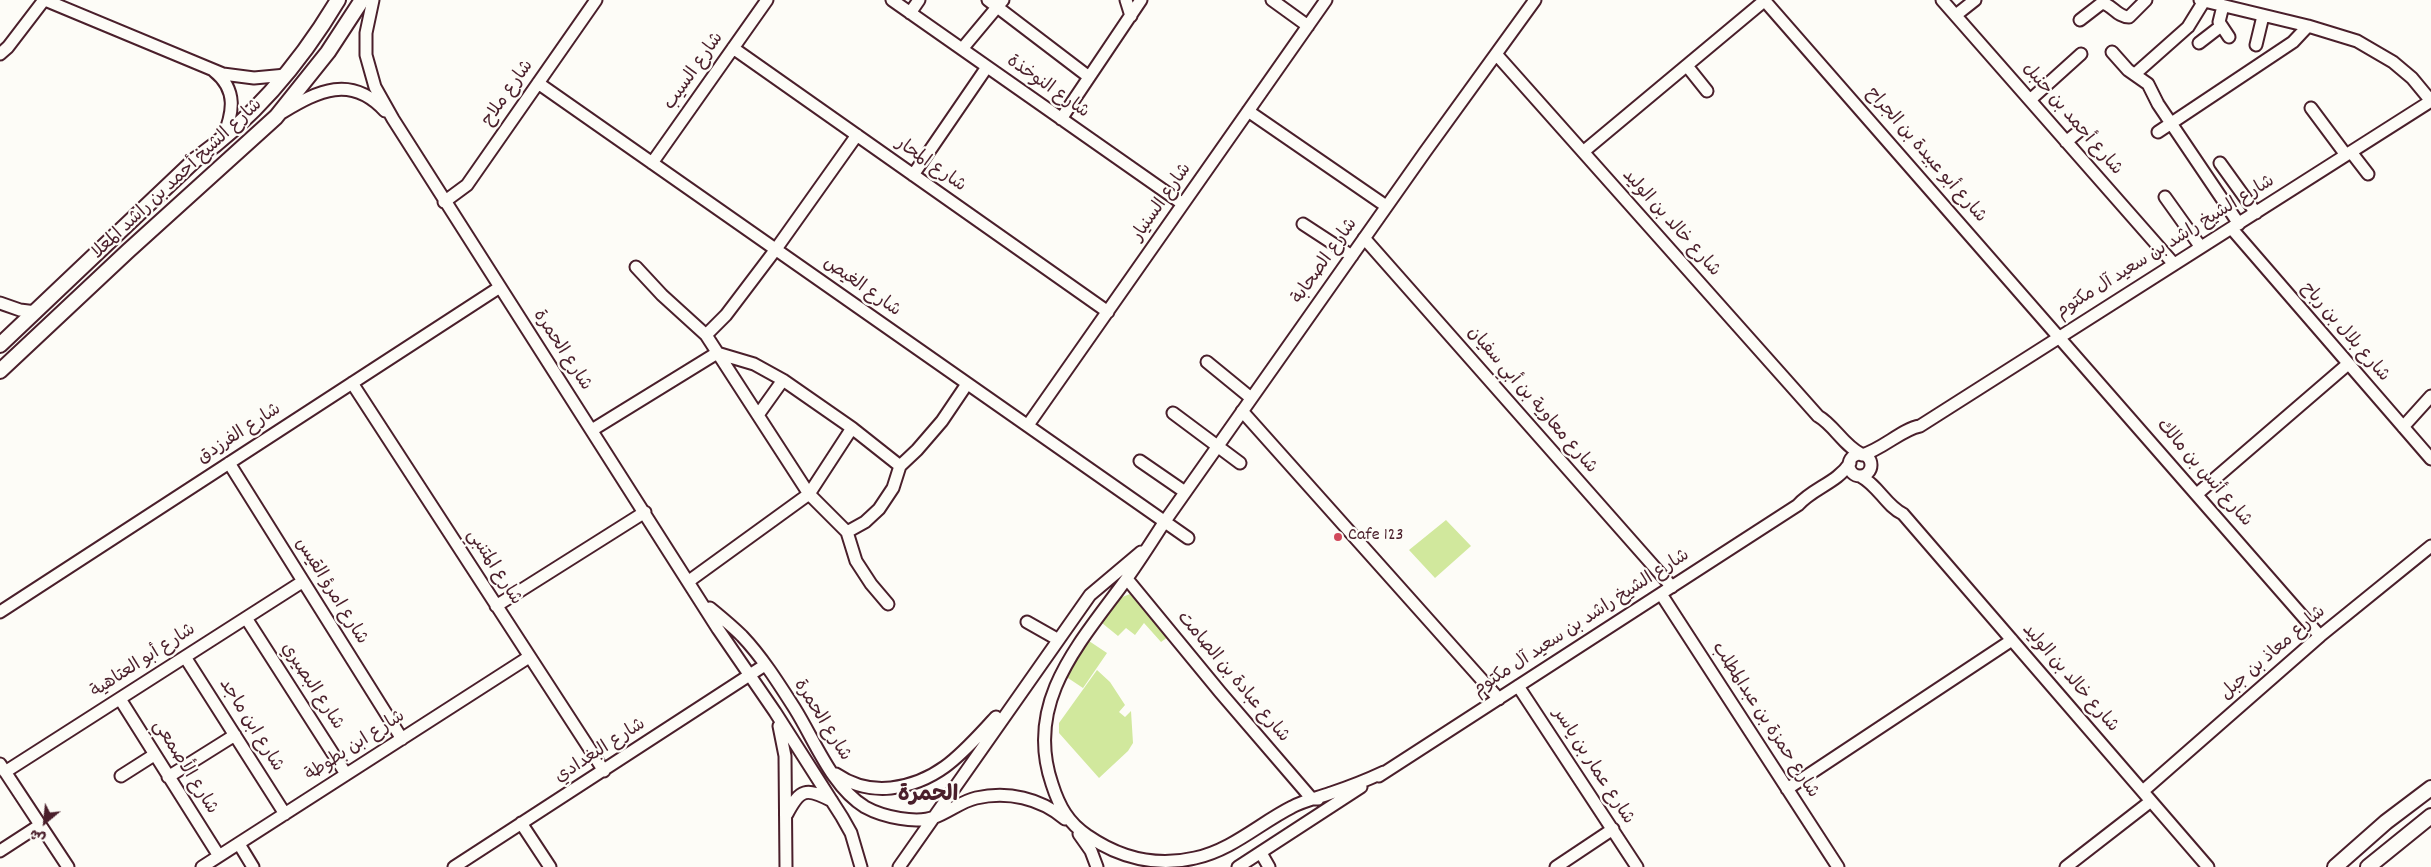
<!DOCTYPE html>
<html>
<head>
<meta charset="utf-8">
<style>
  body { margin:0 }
  #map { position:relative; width:2431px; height:867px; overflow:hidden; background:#fdfcf7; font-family:Dekko,"Playpen Sans Arabic",sans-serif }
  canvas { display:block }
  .north { position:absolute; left:20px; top:797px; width:50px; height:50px; -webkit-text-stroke:4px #fdfcf7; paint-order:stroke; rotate:208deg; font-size:14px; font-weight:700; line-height:20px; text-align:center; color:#4a1f2b }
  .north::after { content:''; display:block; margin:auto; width:18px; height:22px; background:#4a1f2b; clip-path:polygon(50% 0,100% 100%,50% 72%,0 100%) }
</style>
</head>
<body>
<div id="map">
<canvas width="2431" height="867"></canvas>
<div class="north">ش</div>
</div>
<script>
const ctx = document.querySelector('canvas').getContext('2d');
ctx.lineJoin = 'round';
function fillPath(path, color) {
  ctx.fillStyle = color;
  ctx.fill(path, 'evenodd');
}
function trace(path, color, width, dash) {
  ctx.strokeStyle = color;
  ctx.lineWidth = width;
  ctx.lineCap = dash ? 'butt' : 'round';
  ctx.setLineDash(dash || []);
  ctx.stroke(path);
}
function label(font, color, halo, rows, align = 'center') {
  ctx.font = font + ' Dekko,"Playpen Sans Arabic",sans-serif';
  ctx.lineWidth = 4.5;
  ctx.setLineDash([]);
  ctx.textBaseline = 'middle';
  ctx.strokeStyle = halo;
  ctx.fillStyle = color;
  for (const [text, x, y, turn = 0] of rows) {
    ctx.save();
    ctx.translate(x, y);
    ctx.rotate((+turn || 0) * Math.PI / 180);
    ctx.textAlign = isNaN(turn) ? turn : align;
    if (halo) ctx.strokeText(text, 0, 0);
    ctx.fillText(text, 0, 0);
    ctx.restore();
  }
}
fillPath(new Path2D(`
  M1446,520L1471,546L1435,578L1409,550Z
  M1130,594L1168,637L1161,642L1144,623L1135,635L1126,628L1118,636L1102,623L1117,599Z
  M1089,641L1107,653L1083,688L1065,676Z
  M1097,670L1110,682L1125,705L1119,712L1125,717L1131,711L1133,743L1128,751L1099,778L1059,733V723Z`), '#d1e89d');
const minor = new Path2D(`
  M45,0L223,74L254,78L286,75
  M373,0L366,33V55L375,87L393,119L718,629L775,712L842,817L851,833L861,867
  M892,0L1183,204
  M988,0L1089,77
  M1126,0L1131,16
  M1272,0L1308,26
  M1764,0L2320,636
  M1942,0L2173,263
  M2200,0L2308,26L2357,41L2393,62L2412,78L2431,101
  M2223,6L2219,22L2229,37
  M910,13L919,0
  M1956,15L1975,0
  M2080,20L2102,3C2113,5 2117,17 2129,17L2146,0
  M2199,43L2221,26
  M2256,45L2263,16
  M733,48L1108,312
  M962,49L1003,0
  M2112,52L2128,70L2148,84L2158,104L2239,224
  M0,54L8,47L44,0
  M1496,54L1818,416C1834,425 1843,445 1861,454
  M1687,66L1707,91
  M214,71C238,90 233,113 223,138
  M2135,74L2188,27L2204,1
  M538,83L1188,538
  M2030,100L2081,54
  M2311,108L2346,155
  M1248,111L1386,206
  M283,112C318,91 351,74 385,111
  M1061,119L1141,0
  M2158,132L2293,42L2308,26
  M2066,142L2078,132
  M1583,152L1764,1
  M2351,152L2368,174
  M652,163L767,0
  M2220,163L2256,213
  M913,175L987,67
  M2165,197L2200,246
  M444,202L467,185L596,0
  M1303,224L1352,256
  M2232,229L2431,459
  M1364,238L1672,587
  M636,267L662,295L706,335L809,494L847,532L856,561L871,584L888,604
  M0,303L20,310L36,312
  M706,335L726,315L776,249L857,135
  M1207,362L1251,398
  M352,383L604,771
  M1242,411L1499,699
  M1173,413L1240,463
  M758,415L783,380
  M1028,425L1326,0
  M2403,427L2431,396
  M592,430L717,353L754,364L783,380L852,428L900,466
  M1849 465a11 11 0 1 1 22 0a11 11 0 1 1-22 0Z
  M1862,455C1883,449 1902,429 1920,426L2431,101
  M1140,461L1185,492
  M229,463L402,739
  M1860,476C1878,485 1886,506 1903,514L2208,867
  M2197,494L2348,364
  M847,532L865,522L879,509L893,488L900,466L917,450L942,421L967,384
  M1127,579L1220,692L1312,799H1318
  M689,581L809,494L852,428
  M1661,594L1838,867
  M496,606L645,512
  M710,608C721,617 732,626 742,636C762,657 779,684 795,709C815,741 832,787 865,807C883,817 916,824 935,817C949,812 962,801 976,798C1008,791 1040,798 1065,819
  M0,612L500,287
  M246,618L346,774
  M1027,622L1057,639
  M185,657L285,814
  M1518,686L1637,867
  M120,699L219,856
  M779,726L785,756L786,867
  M0,764L68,867
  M5,772L302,582
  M1384,772C1367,780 1349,787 1331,793C1318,798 1305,800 1292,807C1260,823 1232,850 1195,858C1157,867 1120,858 1088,836C1068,823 1059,806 1052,784C1024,702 1079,644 1125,581C1139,562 1152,541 1165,521L1425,152L1535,0
  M836,774C852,785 872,790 891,788C940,782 964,751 996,717
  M121,776L154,755
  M1379,776L1798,505C1813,488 1837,483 1850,463
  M168,777L235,735
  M1787,789L2012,640
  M2143,791L2320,636L2431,546
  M787,814C800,789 806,787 832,801
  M521,823L550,867
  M1079,834L1091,851L1097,867
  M239,844L253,867
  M0,851L40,825
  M1261,853L1269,867
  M202,867L529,657
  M454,867L765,665
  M899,867L1090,595L1141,552
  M1238,867L1361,787
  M1556,867L1613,829
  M2066,867L2151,801`);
const major = new Path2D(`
  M0,345L195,160C254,118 301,62 338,0
  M0,371L128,251L276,117L328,52L362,0
  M2335,867L2386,822L2431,788
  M2368,867L2431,816`);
trace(minor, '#4a1f2b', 15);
trace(major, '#4a1f2b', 18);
trace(minor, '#fdfcf7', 11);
trace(major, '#fdfcf7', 14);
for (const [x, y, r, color] of [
  [1338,537,5,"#d1495b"]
]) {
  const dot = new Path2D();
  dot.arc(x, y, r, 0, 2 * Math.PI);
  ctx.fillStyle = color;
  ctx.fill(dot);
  trace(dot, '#fdfcf7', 2);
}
label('18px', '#4a1f2b', '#fdfcf7', [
  ["شارع السيب",695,72,-55],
  ["شارع النوخذة",1047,88,35],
  ["شارع ملاح",509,94,-55],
  ["شارع أحمد بن حنبل",2071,120,49],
  ["شارع أبو عبيدة بن الجراح",1925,156,49],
  ["شارع المحار",930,166,35],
  ["شارع الشيخ أحمد بن راشد المعلا",178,180,-43],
  ["شارع السنيار",1163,203,-55],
  ["شارع خالد بن الوليد",1670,224,48],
  ["شارع الشيخ راشد بن سعيد آل مكتوم",2166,248,-32],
  ["شارع الصحابة",1326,262,-55],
  ["شارع الغيص",861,288,35],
  ["شارع بلال بن رباح",2344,333,49],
  ["شارع الحمرة",561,351,57],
  ["شارع معاوية بن أبي سفيان",1531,401,49],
  ["شارع الفرزدق",240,435,-33],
  ["شارع أنس بن مالك",2203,474,49],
  ["شارع المتنبي",493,568,57],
  ["شارع امرؤ القيس",330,592,58],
  ["شارع الشيخ راشد بن سعيد آل مكتوم",1582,624,-33],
  ["شارع معاذ بن جبل",2274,654,-41],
  ["شارع أبو العتاهية",144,662,-33],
  ["شارع عبادة بن الصامت",1232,678,50],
  ["شارع خالد بن الوليد",2069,679,49],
  ["شارع البصيري",311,687,57],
  ["شارع الحمرة",821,721,58],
  ["شارع حمزة بن عبدالمطلب",1764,721,57],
  ["شارع ابن ماجد",250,726,58],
  ["شارع ابن بطوطة",356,747,-33],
  ["شارع البغدادي",601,752,-33],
  ["شارع عمار بن ياسر",1592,767,57],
  ["شارع الأصمعي",184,768,58]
]);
label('18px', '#4a1f2b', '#fdfcf7', [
  ["Cafe 123",1348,537]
], 'left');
label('bold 22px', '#4a1f2b', '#fdfcf7', [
  ["الحمرة",928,797]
]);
</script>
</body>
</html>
